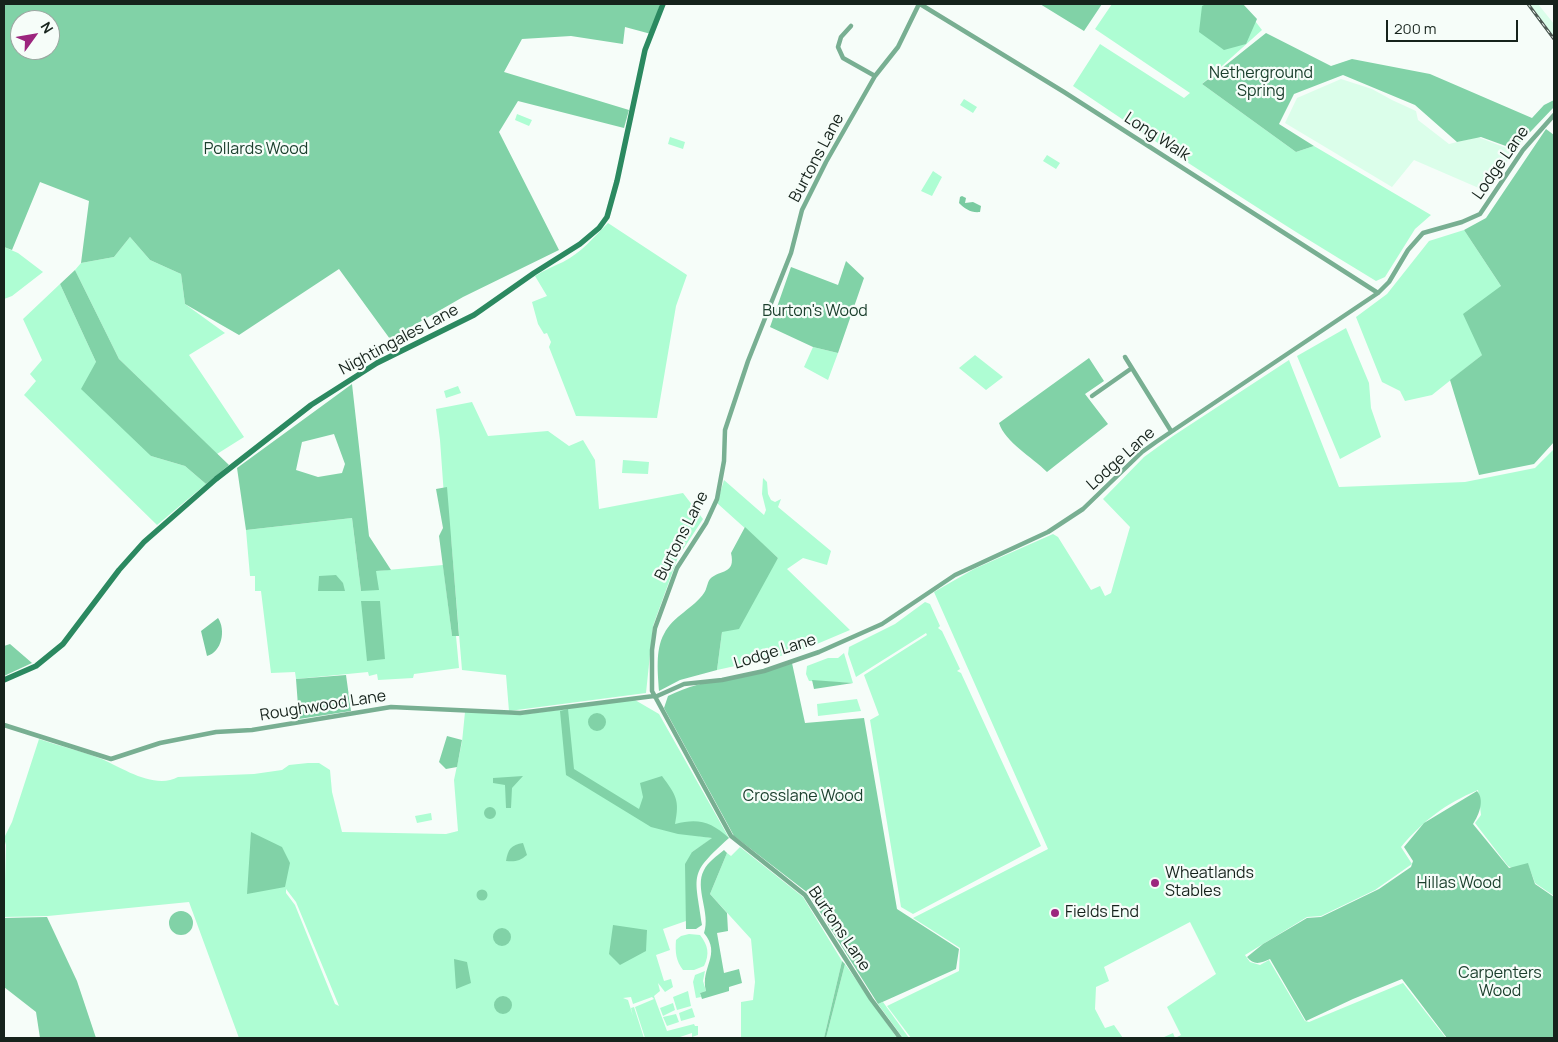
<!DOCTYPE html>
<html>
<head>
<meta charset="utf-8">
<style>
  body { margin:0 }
  #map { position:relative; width:1558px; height:1042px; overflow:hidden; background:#f6fdf9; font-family:Manrope,sans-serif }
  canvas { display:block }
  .frame { position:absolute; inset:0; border:5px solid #16231c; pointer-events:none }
  .north { position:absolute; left:10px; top:10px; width:50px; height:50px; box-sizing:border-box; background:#f6fdf9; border:1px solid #9ca6a1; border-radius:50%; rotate:58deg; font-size:14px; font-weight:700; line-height:20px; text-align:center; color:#16231c }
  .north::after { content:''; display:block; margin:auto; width:18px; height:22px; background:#9c257e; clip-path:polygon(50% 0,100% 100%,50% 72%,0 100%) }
  .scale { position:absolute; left:1386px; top:20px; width:132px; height:22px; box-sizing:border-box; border:2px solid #16231c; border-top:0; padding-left:6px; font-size:15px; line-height:18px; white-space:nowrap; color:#16231c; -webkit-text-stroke:4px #f6fdf9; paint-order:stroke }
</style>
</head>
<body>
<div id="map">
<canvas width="1558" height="1042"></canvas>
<div class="frame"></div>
<div class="north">N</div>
<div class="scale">200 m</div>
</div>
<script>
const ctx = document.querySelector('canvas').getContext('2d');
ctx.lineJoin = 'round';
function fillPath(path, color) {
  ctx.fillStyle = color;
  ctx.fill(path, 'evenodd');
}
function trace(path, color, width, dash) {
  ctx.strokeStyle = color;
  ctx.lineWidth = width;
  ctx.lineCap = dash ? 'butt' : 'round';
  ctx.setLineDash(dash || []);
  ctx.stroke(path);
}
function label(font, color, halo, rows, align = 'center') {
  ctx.font = font + ' Manrope,sans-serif';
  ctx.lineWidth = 4.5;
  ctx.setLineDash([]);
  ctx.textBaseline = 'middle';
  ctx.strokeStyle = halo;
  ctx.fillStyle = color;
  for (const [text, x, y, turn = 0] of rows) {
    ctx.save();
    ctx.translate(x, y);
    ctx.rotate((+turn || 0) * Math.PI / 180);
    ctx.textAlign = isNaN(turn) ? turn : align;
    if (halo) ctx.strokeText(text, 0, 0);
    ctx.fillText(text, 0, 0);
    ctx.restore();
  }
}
fillPath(new Path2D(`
  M1526,4H1538L1554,24V41Z
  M1341,79L1372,89L1392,100L1416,111L1418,120L1449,144L1478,137L1514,151L1488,192L1414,160L1392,187L1285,123L1297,98Z`), '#dbfeea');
fillPath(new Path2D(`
  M1112,4H1242L1262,30L1202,84L1296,152L1314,146L1431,215L1415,229L1385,277L1376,281C1273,219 1173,154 1073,86L1100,44L1184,98L1190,93L1095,29Z
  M964,99L977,107L973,113L960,105Z
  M517,114L532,120L529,126L515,120Z
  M670,137L685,142L683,149L668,144Z
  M1047,155L1060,163L1056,169L1043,161Z
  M933,171L942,177L932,196L921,191Z
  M608,223L687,275L676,306L657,418L576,416L549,347L551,342L547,333L544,334L538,324L532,302L547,296L535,276C545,270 554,266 563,262C581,253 594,237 608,223Z
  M1464,230L1501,286L1482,355L1432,395L1405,401L1400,391L1382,382L1356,317L1387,294L1429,241Z
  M130,237L150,260L181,274L185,304L225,333L189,355L244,437L217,454L119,359L75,270L81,263L114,257Z
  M4,247L18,253L43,272L12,296L4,299Z
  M60,284L96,362L151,456L185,466L206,484L157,525L24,395L36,381L30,374L42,360L23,319Z
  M1346,328L1369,383L1371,408L1381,437L1340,459L1297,356Z
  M813,347L838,353L828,380L804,367Z
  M975,355L1003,377L986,390L959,368Z
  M1289,360L1339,487L1465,482L1535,468L1554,449V896L1535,883L1528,864L1514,869L1508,866L1475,823L1481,815L1478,790C1445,804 1424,820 1401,847L1412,864L1375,890L1321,916L1307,917L1245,955L1250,962L1260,965L1269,960L1305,1021L1309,1022L1403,983L1446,1038H1162L1173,1033L1175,1038L1181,1035L1167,1007L1216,974L1190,922L1104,967L1109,981L1096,987L1095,1009L1105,1028L1114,1025L1123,1038H911L887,1006L959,971L960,948L913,918L1048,849L934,592L974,569L1053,534L1058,537L1091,590L1100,586L1105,596L1111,593L1130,527L1103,499L1144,457L1173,436Z
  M458,386L461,393L446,398L444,391Z
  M472,402L488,436L548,431L569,446L583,440L595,460L599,509L683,493L703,519L678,557L653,626L646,693L509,711L506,675L462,670L451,538H447L440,440L436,409Z
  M623,460L649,462L648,474L622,473Z
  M763,478L767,482L768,494L771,500L775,502L781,499L778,507L831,551L827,565L803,558L787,569L850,630L798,652L717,670L722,632L778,558L717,503L724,480L764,515L766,510L762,494Z
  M352,518L361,591L376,571L443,565L452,636H456L459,668L414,674L413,678L378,680L377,674L369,676L368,672L296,679L295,672L271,673L261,591H255V576H250L246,530Z
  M925,602L930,604L940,626L938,628L942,631L960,669L957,671L961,673L1041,846L913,914L901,907L870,720L879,715L864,675L927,635L926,633L856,677L848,654L849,647L895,624Z
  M844,653L853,683L809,681L806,674L807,666L828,658H838Z
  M857,699L861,711L818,716L817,704Z
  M635,700L659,714L729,838L691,835L713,838L692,852L686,921L663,929L670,950L656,955L664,981L671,979L673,987L665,992L658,983L660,991L654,996L667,1031L694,1024L695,1026H698V1035L692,1037V1033L677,1038H645L635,1007L654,999L652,997L633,1004L631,997L623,998L628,1000L633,1016L631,1008L634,1007L644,1038H239L189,902L48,916L4,917L6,845L4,838L12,822L39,739C59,746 82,751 102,759C122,768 155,790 178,777L254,774L282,770L289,765L308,763H319L330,770L332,792L342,832L446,834L458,831L454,780L462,742L465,712L519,715ZM286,889L296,902L339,1006L335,1004L295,905L286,893Z
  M431,813L432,820L417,823L415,816Z
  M740,847L803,897L842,961L824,1038H741V1002L753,1000L755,982L751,939L710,894L727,853L731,856Z
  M689,934L700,935C708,945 710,954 704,966L694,970H683C676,961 675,952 676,940L681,936Z
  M845,964L897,1038H826Z
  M705,971L703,981L706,991L700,993L701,997L696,998L693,982L695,975Z
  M688,991L691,1006L677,1010L673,997Z
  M883,1002L909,1038H903L878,1004Z
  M673,1003L675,1010L663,1016L660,1008Z
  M692,1008L695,1017L681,1021L679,1013Z
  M676,1014L679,1022L667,1026L663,1017Z`), '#aefdd3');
fillPath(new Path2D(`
  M4,4H660L651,34L625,27L623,44L571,36L522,39L504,72L629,110L624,128L518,101L499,132L559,250L463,297L390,339L339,269L239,335L185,304L181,274L150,260L130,237L114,257L81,263L89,201L40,182L12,250L4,247ZM20,20H50V50H20Z
  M1040,4H1102L1084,31Z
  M1206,4H1243L1257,19L1246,44L1224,50L1199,32L1202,6Z
  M1266,33L1331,66L1352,59L1430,74L1532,118L1544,105L1554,100V107L1514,149L1481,137L1457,142L1415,105L1343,75L1294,94L1279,124L1314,146L1296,152L1202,84Z
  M1546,129L1554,135V442L1534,464L1479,475L1450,380L1482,355L1463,314L1501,286L1464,230L1486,218Z
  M846,261L864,278L838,353L813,347L770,327L791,267L838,285Z
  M75,270L119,359L229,465L206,484L185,466L151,456L81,389L96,362L60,284Z
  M1089,358L1104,381L1085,394L1108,424L1047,472C1032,457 1005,442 999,423Z
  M352,384L369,536L391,570L376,571L379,590L361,591L352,518L246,530L237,468ZM334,434L345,464L342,473L318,477L296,470L302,442Z
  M447,487L459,636H452L439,536L443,528L436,489Z
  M745,527L778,558L739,629L722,632L717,670L680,680L659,691C658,674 655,650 664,634C673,616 694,608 704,593C707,589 707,583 710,579C720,569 736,575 731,553Z
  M336,575L343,583L345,591H318L319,576Z
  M361,601H380L385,659L367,661Z
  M10,644L32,663L4,676V646Z
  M792,663L805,723L864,718L897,909L959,949L956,969L878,1004L808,893L734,836L664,708L668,696C706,677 751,677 792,663Z
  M346,675L351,711L299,719L296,679Z
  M812,680L853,683L814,689Z
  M568,709L574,769L639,809L643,797L640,783L662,776C676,795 680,800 675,824C699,818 711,822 729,838C688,875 695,873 702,925L696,929H686L685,864L692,852L712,838L678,834L651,827L566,775L560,711Z
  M588 722a9 9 0 1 1 18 0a9 9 0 1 1-18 0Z
  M447,736L462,740L457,767L446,769L439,762Z
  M523,776L512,788L511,808H506L505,785L493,783V778Z
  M1477,791C1485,800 1479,815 1473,824L1509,868L1528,863L1535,884L1554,897V1038H1447L1402,979L1353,999L1306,1021L1270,959C1261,963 1254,966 1247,957L1263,944L1307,918L1321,917L1379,889L1411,867L1413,861L1404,847L1424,823Z
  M484 813a6 6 0 1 1 12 0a6 6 0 1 1-12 0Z
  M251,832L282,847L290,863L285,887L247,894Z
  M523,843L527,855C520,861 515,862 506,861C508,849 511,845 523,843Z
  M724,850L727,853L710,894L727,913L728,931L717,933L724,973L739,969L742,983L729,987V991L702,999L700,993L706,991C700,967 722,955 704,933C711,913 694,888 704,870C708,862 717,856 724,850Z
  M476.5 895a5.5 5.5 0 1 1 11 0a5.5 5.5 0 1 1-11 0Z
  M169 923a12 12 0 1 1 24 0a12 12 0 1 1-24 0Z
  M47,917L77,981L96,1038H40L36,1012L4,987V918Z
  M613,925L647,930L646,951L620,965L609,954Z
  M493 937a9 9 0 1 1 18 0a9 9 0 1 1-18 0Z
  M454,959L467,962L471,983L456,989Z
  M842,961L845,964L826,1038H824Z
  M494 1005a9 9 0 1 1 18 0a9 9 0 1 1-18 0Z`), '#81d2a7');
fillPath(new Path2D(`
  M962,196L966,198L965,203L973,202L981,206L980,212C971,213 965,209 959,203L960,197Z
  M218,618C226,630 222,652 207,656L201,631Z`), '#7acba1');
trace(new Path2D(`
  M920,4L1064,92L1378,293
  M851,26L841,37L838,47L843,58L875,76
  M1125,357L1171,431
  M1092,396L1132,368
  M655,697L684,684L722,680L764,671L819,652L882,624L955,575L1048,532L1083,509L1142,452L1156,442L1378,293L1389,282L1408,250L1423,233L1462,222L1480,214L1523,150L1554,115
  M4,725L111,759L160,743L216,732L252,730L391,707L520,713L654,696
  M900,1038L871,999L805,895L731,836L652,691V650L655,628L677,568L706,523L717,499L724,461L725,430L748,361L791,253L802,210L826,162L875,76L898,47L919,4`), '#78af92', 4.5);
trace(new Path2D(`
  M4,680L36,666L63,644L119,570L144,542L216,479L311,405L377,363L474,315L534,273L580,244L599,228L607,217L617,181L645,50L663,4`), '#2b8960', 5.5);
const rail = new Path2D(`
  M1528,4L1554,39`);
trace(rail, '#4e5a54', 3);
trace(rail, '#f6fdf9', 1, [4]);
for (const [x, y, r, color] of [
  [1155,883,5,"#9c257e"],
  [1055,913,5,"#9c257e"]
]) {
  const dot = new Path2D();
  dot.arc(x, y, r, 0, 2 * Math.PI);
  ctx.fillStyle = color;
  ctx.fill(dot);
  trace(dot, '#f6fdf9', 2);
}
label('16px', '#1c402e', '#f6fdf9', [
  ["Netherground",1261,74],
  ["Spring",1261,92],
  ["Pollards Wood",256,150],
  ["Burton's Wood",815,312],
  ["Crosslane Wood",803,797],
  ["Hillas Wood",1459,884],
  ["Carpenters",1500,974],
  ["Wood",1500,992]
]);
label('16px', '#16231c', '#f6fdf9', [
  ["Long Walk",1157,137,33],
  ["Burtons Lane",817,158,-62],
  ["Lodge Lane",1501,163,-55],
  ["Nightingales Lane",399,340,-28],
  ["Lodge Lane",1121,459,-42],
  ["Burtons Lane",682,536,-63],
  ["Lodge Lane",775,652,-17],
  ["Roughwood Lane",323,706,-9],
  ["Burtons Lane",839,929,56]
]);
label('16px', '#16231c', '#f6fdf9', [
  ["Wheatlands",1165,874],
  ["Stables",1165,892],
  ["Fields End",1065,913]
], 'left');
</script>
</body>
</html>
